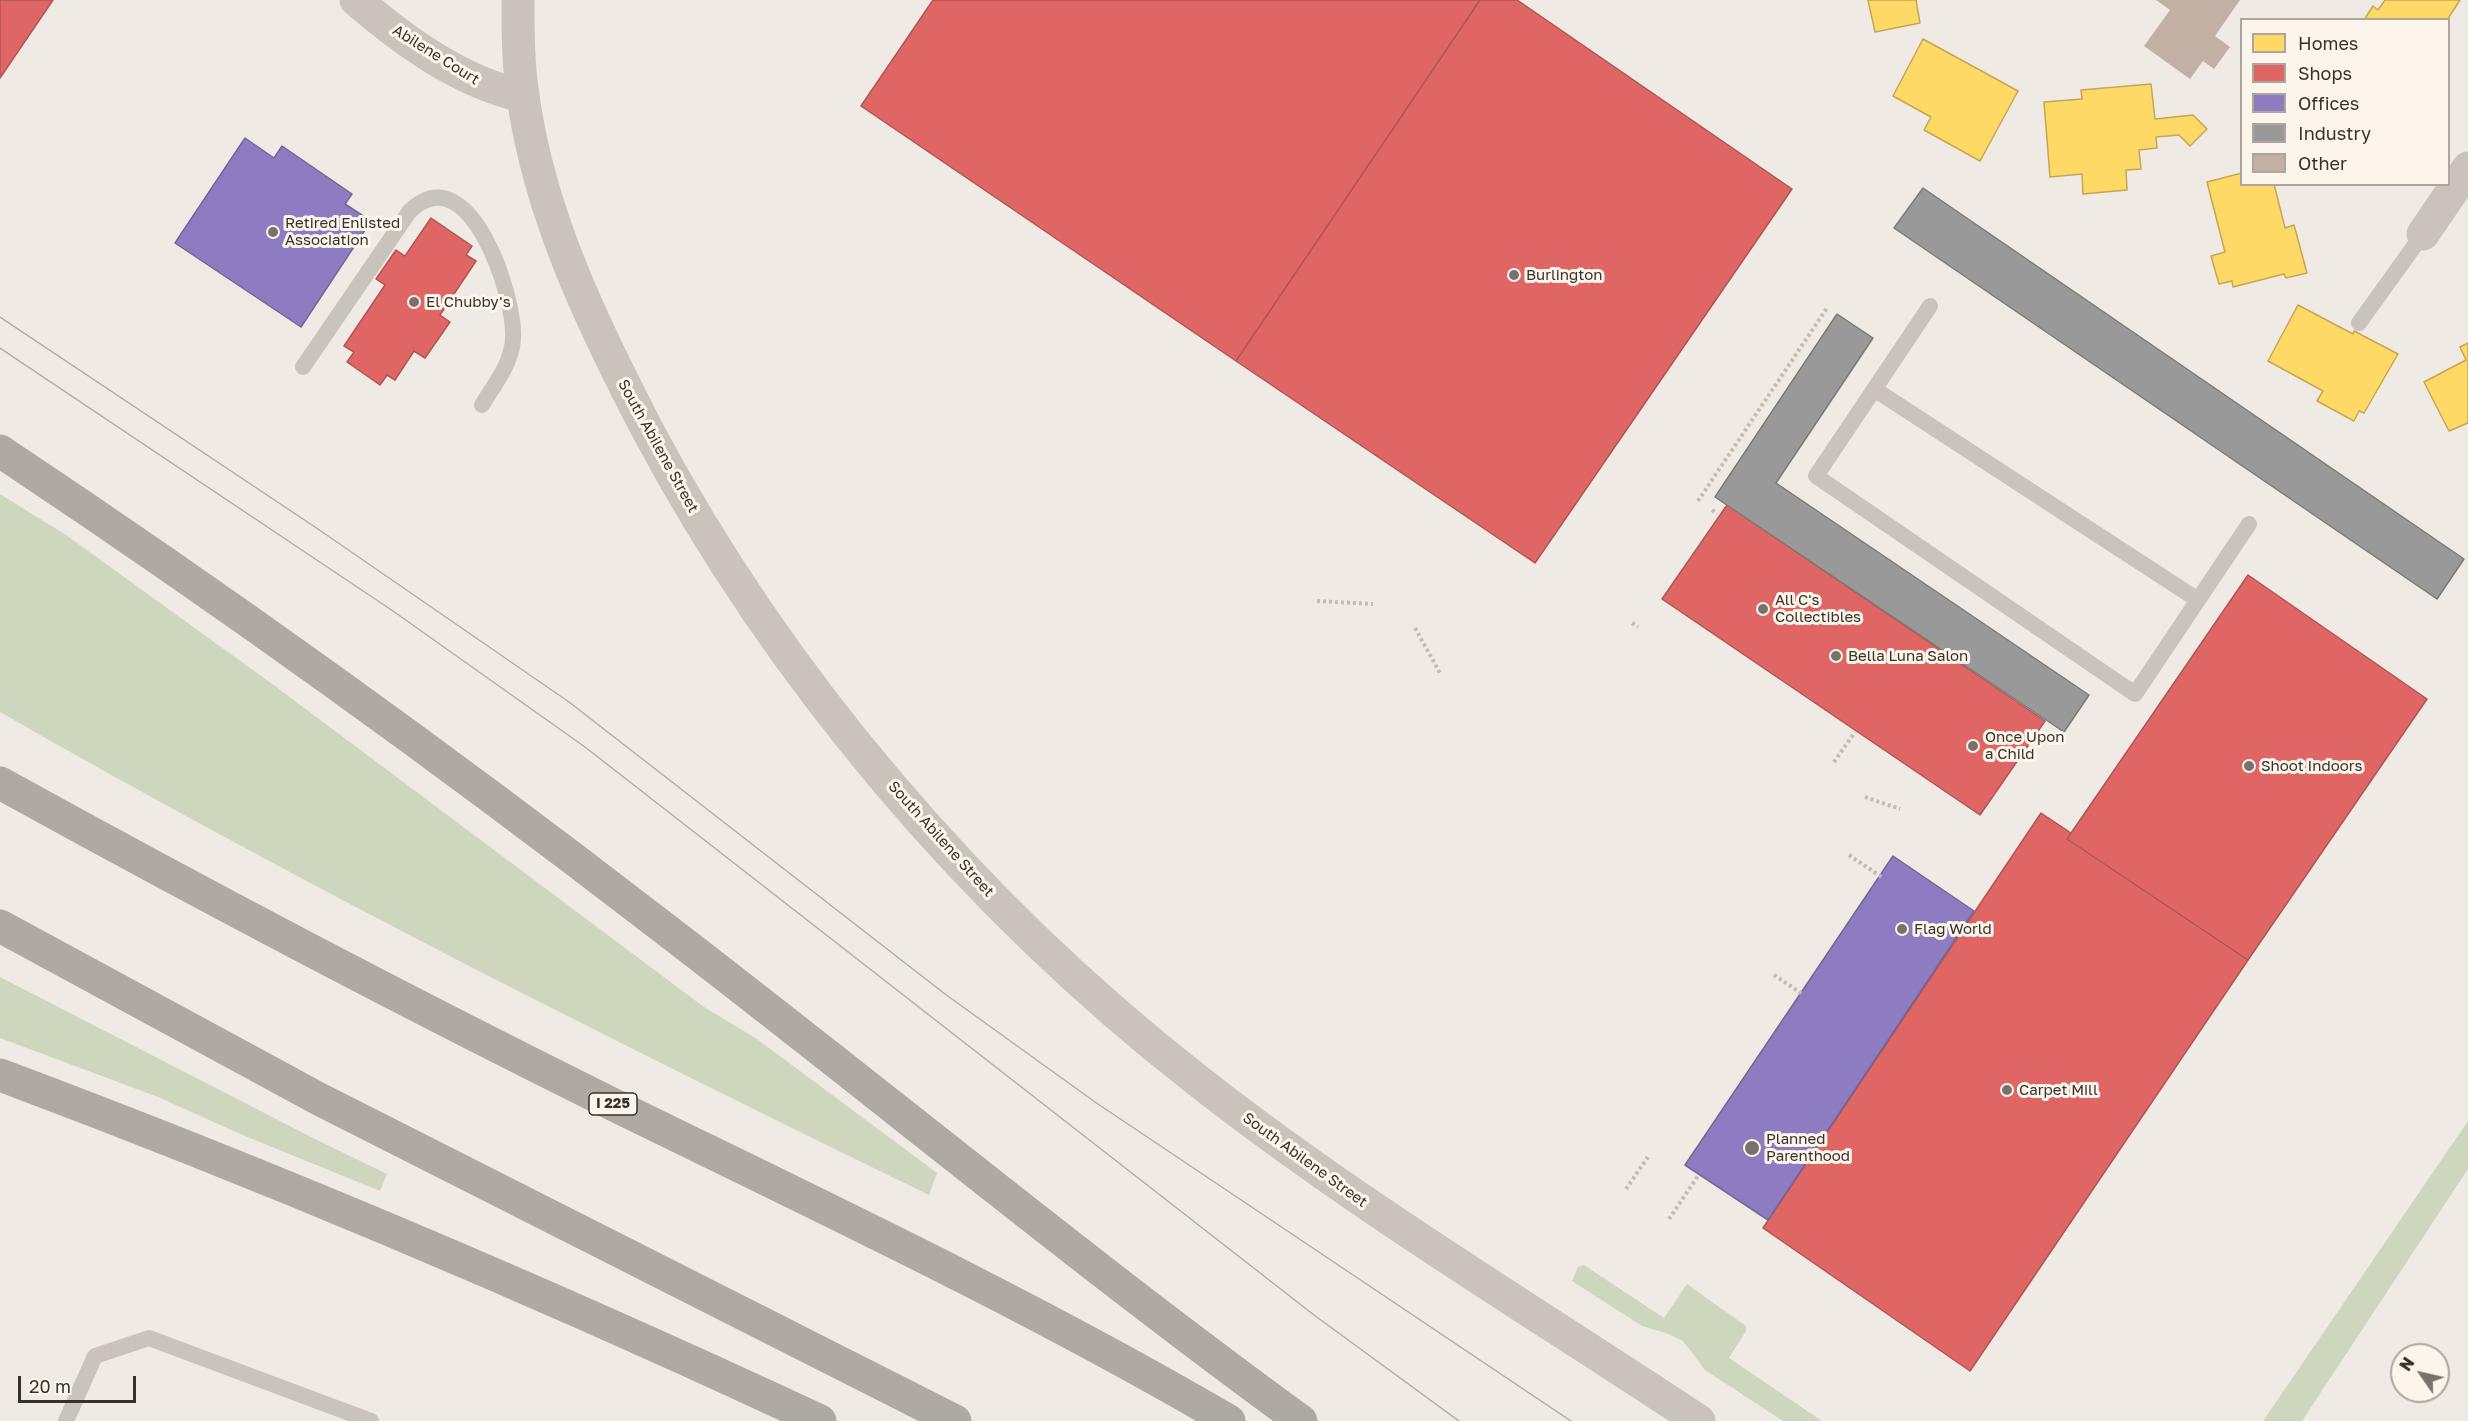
<!DOCTYPE html>
<html>
<head>
<meta charset="utf-8">
<style>
  body { margin:0 }
  #map { position:relative; width:2468px; height:1421px; overflow:hidden; background:#efebe4; font-family:"Golos Text",sans-serif }
  canvas { display:block }
  .legend { position:absolute; left:2240px; top:18px; width:210px; height:168px; box-sizing:border-box; background:#fbf5ec; border:2px solid #aea69e; margin:0; padding:8px 10px; list-style:none; font-size:18px; color:#3a302a }
  .legend li { display:flex; align-items:center; gap:12px; height:30px }
  .legend b { width:30px; border:2px solid #aea69e }
  .north { position:absolute; left:2390px; top:1343px; width:60px; height:60px; box-sizing:border-box; background:#fbf5ec; border:2px solid #aea69e; border-radius:50%; rotate:304deg; font-size:16px; font-weight:700; line-height:24px; text-align:center; color:#3a302a }
  .north::after { content:''; display:block; margin:auto; width:21px; height:27px; background:#79716b; clip-path:polygon(50% 0,100% 100%,50% 72%,0 100%) }
  .scale { position:absolute; left:18px; top:1376px; width:118px; height:27px; box-sizing:border-box; border:3px solid #3a302a; border-top:0; padding-left:8px; font-size:18px; line-height:21px; white-space:nowrap; color:#3a302a; -webkit-text-stroke:4px #fbf5ec; paint-order:stroke }
</style>
</head>
<body>
<div id="map">
<canvas width="2468" height="1421"></canvas>
<ul class="legend">
<li><b style="height:16px;background:#ffd966"></b>Homes</li>
<li><b style="height:16px;background:#e06666"></b>Shops</li>
<li><b style="height:16px;background:#8e7cc3"></b>Offices</li>
<li><b style="height:16px;background:#999"></b>Industry</li>
<li><b style="height:16px;background:#c3b0a5"></b>Other</li>
</ul>
<div class="north">N</div>
<div class="scale">20 m</div>
</div>
<script>
const ctx = document.querySelector('canvas').getContext('2d');
ctx.lineJoin = 'round';
function fillPath(path, color) {
  ctx.fillStyle = color;
  ctx.fill(path, 'evenodd');
}
function trace(path, color, width, dash) {
  ctx.strokeStyle = color;
  ctx.lineWidth = width;
  ctx.lineCap = dash ? 'butt' : 'round';
  ctx.setLineDash(dash || []);
  ctx.stroke(path);
}
function label(font, color, halo, rows, align = 'center') {
  ctx.font = font + ' "Golos Text",sans-serif';
  ctx.lineWidth = 6;
  ctx.setLineDash([]);
  ctx.textBaseline = 'middle';
  ctx.strokeStyle = halo;
  ctx.fillStyle = color;
  for (const [text, x, y, turn = 0] of rows) {
    ctx.save();
    ctx.translate(x, y);
    ctx.rotate((+turn || 0) * Math.PI / 180);
    ctx.textAlign = isNaN(turn) ? turn : align;
    if (halo) ctx.strokeText(text, 0, 0);
    ctx.fillText(text, 0, 0);
    ctx.restore();
  }
}
fillPath(new Path2D(`
  M0,494L66,535L275,686L704,1007L757,1039L937,1173L929,1195C615,1042 303,886 0,712Z
  M0,977L313,1138L387,1174L380,1191L245,1136L158,1097L0,1038Z
  M2468,1121V1169L2302,1421H2263Z
  M1584,1265L1664,1318L1687,1284L1746,1326V1331L1729,1358L1822,1421H1783L1705,1370L1683,1341L1666,1333L1642,1326L1572,1281L1578,1267Z`), '#cfd6be');
const homes = new Path2D(`
  M1868,0H1916L1920,23L1875,32Z
  M2385,0H2460L2447,20H2364L2373,6L2378,10Z
  M1923,39L2018,91L1980,161L1924,130L1931,117L1893,96Z
  M2151,84L2155,119L2193,115L2207,129L2190,146L2179,135L2156,137L2157,148L2139,150L2141,169L2126,170L2127,190L2083,194L2082,174L2050,177L2044,102L2082,99L2081,90Z
  M2242,173V184H2274L2285,228L2294,225L2307,273L2286,278L2284,274L2233,287L2232,281L2219,284L2211,256L2225,252L2207,182Z
  M2298,305L2353,334L2354,331L2398,354L2364,413L2359,411L2354,421L2317,401L2323,391L2268,361Z
  M2468,343V423L2449,431L2424,382L2466,360L2460,347Z`);
fillPath(homes, '#ffd966');
trace(homes, '#c4a654', 1.5);
const shops = new Path2D(`
  M0,0H53L0,78Z
  M933,0H1480L1236,361L861,106Z
  M1480,0H1517L1792,189L1535,563L1236,361Z
  M431,218L472,246L466,255L476,261L440,315L450,322L425,358L414,351L395,380L387,375L380,385L347,362L354,352L344,346L385,285L376,279L396,250L405,256Z
  M1727,505L2045,721L1980,815L1662,599Z
  M2248,575L2427,699L2248,960L2067,839Z
  M2041,813L2071,833L2067,839L2248,960L1970,1371L1763,1228Z`);
fillPath(shops, '#e06666');
trace(shops, '#ae5654', 1.5);
const offices = new Path2D(`
  M245,138L274,158L282,146L352,194L345,204L371,221L301,327L175,243Z
  M1893,856L1974,911L1768,1220L1685,1165Z`);
fillPath(offices, '#8e7cc3');
trace(offices, '#756595', 1.5);
const industry = new Path2D(`
  M1923,188L2464,559L2437,599L1894,228Z
  M1837,314L1873,338L1776,483L2089,695L2064,732L1715,497Z`);
fillPath(industry, '#999');
trace(industry, '#7c7a78', 1.5);
fillPath(new Path2D(`
  M2156,0H2240L2215,36L2230,47L2214,69L2203,61L2190,79L2144,46L2170,10Z`), '#c3b0a5');
trace(new Path2D(`
  M1698,501L1827,308
  M1712,510L1717,514
  M1317,601L1373,604
  M1632,623L1638,627
  M1415,628L1441,675
  M1834,762L1855,732
  M1865,797L1900,809
  M1849,855L1883,878
  M1774,975L1804,995
  M1626,1189L1648,1157
  M1669,1219L1698,1176`), '#c1bbb5', 4, [3, 3]);
trace(new Path2D(`
  M1930,306L1816,476L2135,694L2249,524
  M2359,323L2423,234
  M303,367L409,212C469,152 516,298 513,339C512,363 494,385 482,405
  M1874,389L2198,600
  M66,1421L95,1356L149,1338L371,1421`), '#c9c3bc', 16);
trace(new Path2D(`
  M356,0C404,41 460,82 523,96
  M2423,234L2468,168`), '#c9c3bc', 33);
trace(new Path2D(`
  M518,0C518,32 518,65 523,96C539,214 593,325 647,429C779,678 975,907 1197,1080C1356,1205 1530,1309 1699,1421`), '#c9c3bc', 33);
trace(new Path2D(`
  M0,451C224,600 442,757 656,922C872,1087 1081,1261 1301,1421
  M0,783C201,894 404,1001 610,1103C818,1205 1029,1304 1229,1421
  M0,926L319,1099L955,1421
  M0,1075C278,1179 552,1296 820,1421`), '#aeaaa3', 33);
trace(new Path2D(`
  M0,317L318,529L569,702L945,994L1095,1102L1571,1421
  M0,348L393,611L585,747L1314,1315L1459,1421`), '#b0aca7', 1.5);
for (const [x, y, r, color] of [
  [273,232,6,"#79716b"],
  [1514,275,6,"#79716b"],
  [414,302,6,"#79716b"],
  [1763,609,6,"#79716b"],
  [1836,656,6,"#79716b"],
  [1973,746,6,"#79716b"],
  [2249,766,6,"#79716b"],
  [1902,929,6,"#79716b"],
  [2007,1090,6,"#79716b"],
  [1752,1148,8,"#79716b"]
]) {
  const dot = new Path2D();
  dot.arc(x, y, r, 0, 2 * Math.PI);
  ctx.fillStyle = color;
  ctx.fill(dot);
  trace(dot, '#fbf5ec', 2);
}
for (const [x, y, w] of [
  [613,1104,48]
]) {
  const box = new Path2D();
  box.roundRect(x - w / 2, y - 11, w, 22, 4.5);
  ctx.fillStyle = '#fbf5ec';
  ctx.fill(box);
  trace(box, '#3a302a', 1.5);
}
label('bold 14px', '#3a302a', null, [
  ["I 225",613,1104]
]);
label('15px', '#3a302a', '#fbf5ec', [
  ["Abilene Court",436,55,32],
  ["South Abilene Street",658,446,61],
  ["South Abilene Street",941,839,48],
  ["South Abilene Street",1305,1160,36]
]);
label('15px', '#3a302a', '#fbf5ec', [
  ["Retired Enlisted",285,223],
  ["Association",285,240],
  ["Burlington",1526,275],
  ["El Chubby's",426,302],
  ["All C's",1775,600],
  ["Collectibles",1775,617],
  ["Bella Luna Salon",1848,656],
  ["Once Upon",1985,737],
  ["a Child",1985,754],
  ["Shoot Indoors",2261,766],
  ["Flag World",1914,929],
  ["Carpet Mill",2019,1090],
  ["Planned",1766,1139],
  ["Parenthood",1766,1156]
], 'left');
</script>
</body>
</html>
